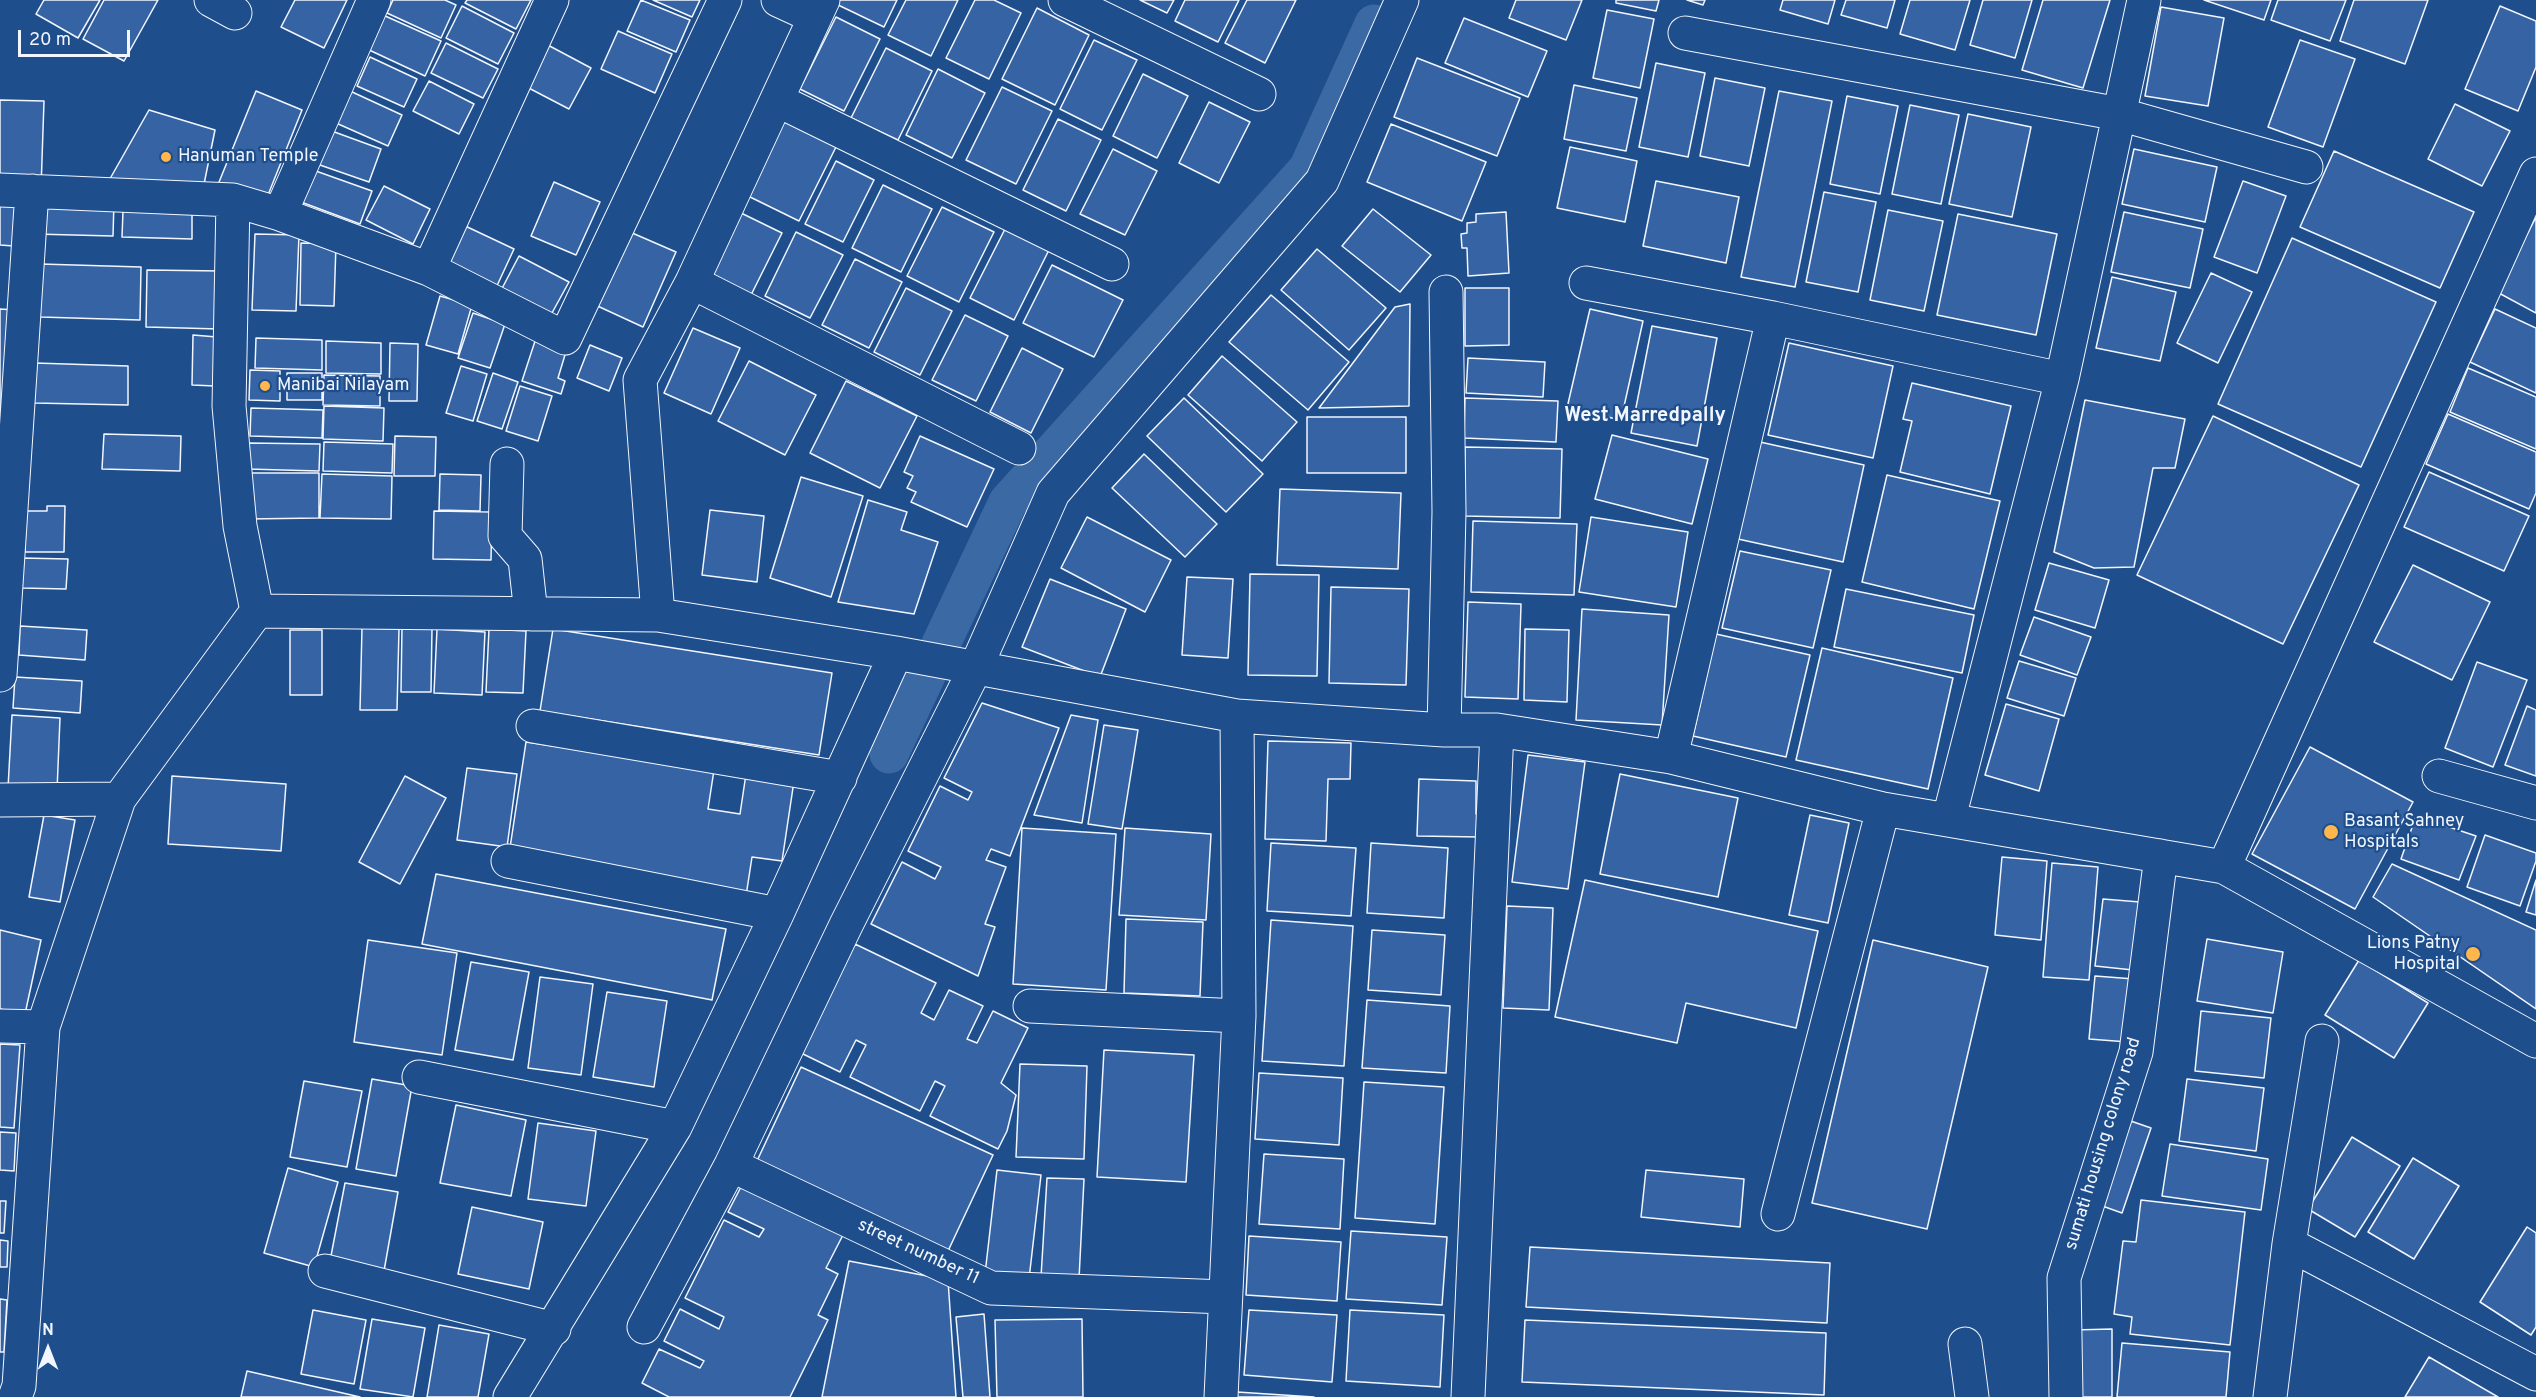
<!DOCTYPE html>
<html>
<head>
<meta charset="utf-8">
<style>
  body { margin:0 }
  #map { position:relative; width:2536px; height:1397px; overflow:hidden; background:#1f4e8c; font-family:Overpass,sans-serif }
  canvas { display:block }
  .north { position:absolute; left:18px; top:1319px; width:60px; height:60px; -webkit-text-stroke:4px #1f4e8c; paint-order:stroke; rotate:0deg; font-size:16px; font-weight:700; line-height:24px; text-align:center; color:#f2f6ff }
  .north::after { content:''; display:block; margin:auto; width:21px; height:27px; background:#f2f6ff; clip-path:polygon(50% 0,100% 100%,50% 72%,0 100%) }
  .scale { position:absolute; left:18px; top:30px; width:112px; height:27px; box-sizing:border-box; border:3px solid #f2f6ff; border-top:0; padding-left:8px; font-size:18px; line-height:21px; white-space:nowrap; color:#f2f6ff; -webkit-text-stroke:4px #1f4e8c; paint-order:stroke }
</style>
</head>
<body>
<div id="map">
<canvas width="2536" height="1397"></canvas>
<div class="north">N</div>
<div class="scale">20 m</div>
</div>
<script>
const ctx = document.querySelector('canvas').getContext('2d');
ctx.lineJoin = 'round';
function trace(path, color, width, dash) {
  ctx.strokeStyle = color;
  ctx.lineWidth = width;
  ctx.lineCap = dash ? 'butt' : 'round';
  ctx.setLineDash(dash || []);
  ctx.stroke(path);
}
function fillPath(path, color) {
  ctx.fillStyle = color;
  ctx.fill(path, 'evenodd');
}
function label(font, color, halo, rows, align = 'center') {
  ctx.font = font + ' Overpass,sans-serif';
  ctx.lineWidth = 4.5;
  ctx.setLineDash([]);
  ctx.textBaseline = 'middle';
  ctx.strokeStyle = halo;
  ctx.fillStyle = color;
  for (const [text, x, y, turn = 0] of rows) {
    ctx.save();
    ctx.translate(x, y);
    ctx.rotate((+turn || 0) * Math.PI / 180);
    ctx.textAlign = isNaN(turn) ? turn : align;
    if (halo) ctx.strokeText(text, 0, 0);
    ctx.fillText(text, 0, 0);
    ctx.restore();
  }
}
trace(new Path2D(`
  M889,754L1008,502L1308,169L1374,24`), '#3b69a3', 39);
const building = new Path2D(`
  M44,0H100L78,38L36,14Z
  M104,0H158L124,61L83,39Z
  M295,0H347L324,48L281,27Z
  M393,0H445L456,5L441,38L387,13Z
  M467,0H531L516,29L465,3Z
  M641,0L690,20L676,52L627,31Z
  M653,0H700L692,17Z
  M836,0H897L884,27L834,3Z
  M906,0H958L931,56L888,35Z
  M975,0H994L1021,13L989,79L946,58Z
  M1140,0H1174L1167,13Z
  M1185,0H1239L1218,42L1175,21Z
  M1247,0H1296L1265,63L1225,43Z
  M1516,0H1582L1566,40L1509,18Z
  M1616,0H1659L1656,11L1616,3Z
  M1687,0H1705L1703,5Z
  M1783,0H1835L1828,24L1780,10Z
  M1846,0H1895L1887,28L1841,15Z
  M1910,0H1970L1955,50L1900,34Z
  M1983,0H2032L2015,58L1970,45Z
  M2043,0H2110L2083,88L2022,70Z
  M2204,0H2271L2264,20Z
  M2278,0H2346L2330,41L2271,20Z
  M2354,0H2428L2405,64L2340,41Z
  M462,6L514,33L498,64L446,38Z
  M2500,6L2536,21V67L2518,111L2465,89Z
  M2161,7L2224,18L2208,106L2145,96Z
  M1037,8L1089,35L1055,105L1002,79Z
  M1607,10L1654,19L1640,88L1593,78Z
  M383,15L441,41L425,76L367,49Z
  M836,17L880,39L844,111L800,89Z
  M1464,18L1547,51L1528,97L1445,63Z
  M618,31L672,54L655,93L601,69Z
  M1094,40L1137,60L1102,130L1060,109Z
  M2300,40L2355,59L2323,147L2268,127Z
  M446,43L498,69L483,98L431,73Z
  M544,43L591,68L569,109L521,84Z
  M886,48L932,71L898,140L851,118Z
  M370,57L417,79L404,107L357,86Z
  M1417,58L1520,98L1497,156L1394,117Z
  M1656,63L1705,73L1688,157L1639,147Z
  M938,69L985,93L952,158L906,135Z
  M1143,74L1188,96L1157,158L1113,136Z
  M1715,78L1765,88L1749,166L1700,156Z
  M429,81L474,104L459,134L413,111Z
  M1574,85L1637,98L1626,151L1564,139Z
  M1002,87L1052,111L1016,184L966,160Z
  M256,91L302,110L264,205L217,187Z
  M350,91L402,115L388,146L336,123Z
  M1779,91L1832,101L1795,287L1741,277Z
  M1847,96L1898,106L1880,194L1830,184Z
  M0,100L44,101L41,189L0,187Z
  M1209,102L1250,122L1219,183L1179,163Z
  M2455,104L2510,131L2482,186L2428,159Z
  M1910,105L1959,115L1941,204L1892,194Z
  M149,110L215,130L202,194L107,184Z
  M1968,114L2031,127L2012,217L1949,204Z
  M784,119L837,145L799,221L746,195Z
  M1058,119L1101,140L1066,211L1023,190Z
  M1391,124L1486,162L1462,221L1367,182Z
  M329,130L381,149L369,182L317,164Z
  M1570,147L1637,161L1625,222L1557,208Z
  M1113,149L1157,171L1125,235L1080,214Z
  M2134,149L2217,167L2205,222L2122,204Z
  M2334,151L2474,212L2440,288L2300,227Z
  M836,161L874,180L843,242L805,224Z
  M313,170L372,191L360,224L301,202Z
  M1656,181L1739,197L1726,263L1643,246Z
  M2243,181L2286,196L2257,273L2214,257Z
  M554,182L600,202L576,255L531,236Z
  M883,185L932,209L901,272L852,248Z
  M384,186L430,209L413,244L366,220Z
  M0,192H16L14,246L0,245Z
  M1824,192L1876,202L1858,292L1806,282Z
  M35,199L114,201L113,236L34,234Z
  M942,207L994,232L959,302L907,276Z
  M1373,209L1431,255L1400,292L1342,246Z
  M1888,210L1943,221L1924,311L1870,300Z
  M123,211L192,213V239L122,237Z
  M739,212L782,233L749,299L706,278Z
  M1506,212L1509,273L1468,276L1467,248H1462L1461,234L1467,233V223L1476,222V214Z
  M2124,212L2203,229L2190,288L2111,272Z
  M1958,214L2057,234L2036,335L1937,315Z
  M2536,217V313L2497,292Z
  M461,224L514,249L495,290L442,266Z
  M623,229L676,252L643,327L591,303Z
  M1005,229L1049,250L1014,320L970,298Z
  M796,232L843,255L810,318L765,296Z
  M255,234L299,235L296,311L252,310Z
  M2292,238L2436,302L2361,467L2218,404Z
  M301,243L336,244L334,306L300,305Z
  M1317,249L1386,308L1349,350L1281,290Z
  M519,256L569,282L547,322L498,296Z
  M855,259L902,282L869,348L822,325Z
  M41,264L141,267L140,320L40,317Z
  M1052,265L1123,300L1094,357L1023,323Z
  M147,270L221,271L219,329L146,327Z
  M2211,273L2252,292L2218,363L2177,343Z
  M2112,277L2176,292L2160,361L2096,348Z
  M906,288L952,311L920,375L874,352Z
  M1465,288H1509V345L1465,346Z
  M1271,295L1349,362L1308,410L1229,342Z
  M440,296L472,305L458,354L426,345Z
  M1410,304L1409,406L1319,408L1395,307Z
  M0,309L16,310L10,408H0Z
  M1590,309L1643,321L1621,420L1567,408Z
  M2495,309L2536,328V393L2470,362Z
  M473,313L505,324L490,368L458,358Z
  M965,315L1008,336L976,401L932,380Z
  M1652,326L1717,338L1697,446L1631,433Z
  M693,328L740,348L711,414L664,393Z
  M193,335L217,337L215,386L192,385Z
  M537,335L568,345L558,378L565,381L561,394L522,381Z
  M256,338L322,340V370L255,368Z
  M326,341L381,343V374L326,373Z
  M390,343L418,344L417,401H389Z
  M1789,343L1893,366L1873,458L1768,435Z
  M590,345L622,358L609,391L577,378Z
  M1022,348L1063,369L1031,433L990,412Z
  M1222,356L1297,422L1262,461L1188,395Z
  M1468,358L1545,362L1543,397L1466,393Z
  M749,361L816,395L785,455L718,421Z
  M35,363L128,366V405L34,403Z
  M461,366L487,374L473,421L446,413Z
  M2468,368L2536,397V449L2450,412Z
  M250,370L280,371V401L249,400Z
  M287,373H322V400H287Z
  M493,373L518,382L502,429L477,421Z
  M324,375L380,376V406L323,405Z
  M846,381L917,416L880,488L810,453Z
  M1912,383L2011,406L1990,494L1900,472L1912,421L1903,419Z
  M520,386L552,396L538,441L506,431Z
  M1184,398L1263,474L1226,512L1147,436Z
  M1465,398L1558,401L1556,442L1464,438Z
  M2085,400L2185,419L2175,468H2153L2134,567L2094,568L2054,552Z
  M324,406L384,408L383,441L323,439Z
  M251,408L323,410L322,438L250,436Z
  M2448,414L2536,452V493L2529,509L2426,464Z
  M2213,416L2359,485L2283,644L2137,575Z
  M1307,417H1406V473H1307Z
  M104,434L181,436L180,471L102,469Z
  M1612,435L1708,459L1692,524L1595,499Z
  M395,436L436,437L435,476H394Z
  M920,436L994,469L967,527L911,502L916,492L907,488L913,476L904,472Z
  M324,442L393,444L392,473L323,471Z
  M1760,442L1864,465L1843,562L1738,539Z
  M248,443L320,444L319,471L247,469Z
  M1465,447L1562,449L1560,518L1464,516Z
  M1144,454L1217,524L1185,557L1112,488Z
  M2429,472L2529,516L2504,571L2404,527Z
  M247,473H319V518L247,519Z
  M322,474L392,476L391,519L320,518Z
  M440,474L481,475L480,511L439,510Z
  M1887,475L2000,501L1974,609L1862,582Z
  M801,477L863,496L831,597L770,578Z
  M1280,489L1401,493L1398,569L1277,565Z
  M868,500L907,512L901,530L938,542L914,614L838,602Z
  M47,506H65L64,552H25L26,511H47Z
  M710,510L764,516L757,582L702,575Z
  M434,511L492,512L491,560L433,559Z
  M1087,517L1171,560L1145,612L1061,568Z
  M1591,517L1688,532L1676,607L1579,592Z
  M1473,521L1577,524L1574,595L1471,592Z
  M1740,551L1831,570L1813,648L1722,628Z
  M22,558L68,559L66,589L22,588Z
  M2049,563L2109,580L2095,628L2035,610Z
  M2413,565L2490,602L2452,680L2374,642Z
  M1250,574L1319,575L1317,676L1248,675Z
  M1187,577L1233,579L1228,658L1182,655Z
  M1050,579L1126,609L1100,677L1022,647Z
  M1331,587L1409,589L1406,685L1329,683Z
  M1846,589L1974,615L1962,673L1834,647Z
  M1468,602L1521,604L1518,699L1465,697Z
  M1582,609L1669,615L1662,725L1576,720Z
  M2034,617L2091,637L2077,675L2020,655Z
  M20,626L87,630L85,660L19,655Z
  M402,627L432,628L431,692H401Z
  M362,628L399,629L397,710H360Z
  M437,629L485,632L482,695L434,693Z
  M489,629L526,631L523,693L486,692Z
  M553,629L832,673L819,755L540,711Z
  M1525,629L1569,630L1567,702L1524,700Z
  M290,630H322V695H290Z
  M1716,634L1810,655L1786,757L1693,736Z
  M1822,648L1953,678L1928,789L1796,760Z
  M2019,661L2076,678L2064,716L2007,698Z
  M2477,662L2527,680L2493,767L2445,748Z
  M15,677L82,681L80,713L13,708Z
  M982,703L1059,728L1010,856L991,849L986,860L1006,867L985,924L995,927L978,976L871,924L902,862L935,879L941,867L908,851L940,786L968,800L972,792L944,778Z
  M2006,704L2059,719L2039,791L1985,775Z
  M2527,706L2536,710V776L2505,765Z
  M12,715L60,718L57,791L8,788Z
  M1071,715L1098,720L1082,823L1034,815Z
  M1104,725L1138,730L1122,829L1088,824Z
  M1268,741L1351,743L1350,779H1328L1326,841L1265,839Z
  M526,742L714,770L708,809L740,814L746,774L794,781L782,861L752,857L746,896L508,861Z
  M2310,747L2413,802L2355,909L2252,854Z
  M1528,755L1585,762L1568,889L1512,882Z
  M467,768L517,774L507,847L457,840Z
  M1620,774L1738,798L1718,897L1600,874Z
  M172,776L286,784L281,851L168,844Z
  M405,776L446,798L400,884L359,862Z
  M1419,779L1476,781V814H1481L1480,837L1417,836Z
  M44,815L75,820L60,902L29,897Z
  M1810,815L1849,823L1828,923L1789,915Z
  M2416,816L2476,836L2459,880L2401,859Z
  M1022,828L1116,834L1106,990L1013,984Z
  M1125,828L1211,834L1206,920L1119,915Z
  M2485,835L2536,853V861L2520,906L2467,887Z
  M1271,843L1356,848L1351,916L1267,911Z
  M1371,843L1448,848L1444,918L1367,913Z
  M2002,857L2047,861L2041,940L1995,935Z
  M2052,863L2098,867L2089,980L2043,977Z
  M2392,864L2536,930V1009L2373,897Z
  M436,874L726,929L712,1000L422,944Z
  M1585,880L1818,931L1796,1028L1686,1003L1677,1043L1555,1017Z
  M2536,880V915L2526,912Z
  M2103,899L2140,902L2133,970L2095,966Z
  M1507,906L1553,908L1549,1010L1503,1008Z
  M1126,919L1203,922L1200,996L1124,993Z
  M1271,920L1353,926L1344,1066L1262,1061Z
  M0,930L41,940L25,1014L0,1009Z
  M1372,930L1445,935L1441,995L1368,990Z
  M2207,939L2283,952L2273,1013L2197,1001Z
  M368,940L457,953L442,1055L354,1042Z
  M1873,940L1988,967L1927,1229L1812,1203Z
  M855,944L936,983L921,1013L934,1020L949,990L983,1006L967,1039L977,1043L993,1011L1028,1028L1001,1083L1016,1095L1007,1131L998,1149L930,1116L945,1086L935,1081L920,1111L850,1077L866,1045L856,1040L840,1072L801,1053Z
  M2359,960L2428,1003L2394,1058L2325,1015Z
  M471,962L529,972L513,1060L455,1050Z
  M2095,976L2134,979L2128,1042L2089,1039Z
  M540,977L593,984L581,1075L528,1068Z
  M607,992L667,1001L654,1087L593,1077Z
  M1367,1000L1450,1006L1446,1073L1362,1068Z
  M2201,1011L2271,1018L2264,1078L2195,1071Z
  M0,1044L20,1045L14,1128L0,1127Z
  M1104,1050L1194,1055L1186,1182L1097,1177Z
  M1020,1064L1087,1066L1084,1159L1016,1157Z
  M801,1067L993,1155L948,1251L756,1163Z
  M1259,1073L1343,1078L1339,1145L1255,1139Z
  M372,1079L412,1086L396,1176L356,1169Z
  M2187,1079L2264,1088L2256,1151L2179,1141Z
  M304,1081L362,1091L347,1167L290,1157Z
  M1364,1082L1444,1087L1435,1224L1355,1218Z
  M456,1105L526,1120L511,1196L440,1183Z
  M2122,1118L2151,1128L2122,1213L2094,1203Z
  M538,1123L596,1131L586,1206L528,1199Z
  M0,1132L16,1133L14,1171L0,1170Z
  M2352,1137L2400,1166L2355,1237L2308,1209Z
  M2170,1144L2268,1159L2261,1210L2162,1196Z
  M1264,1154L1344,1159L1340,1229L1259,1224Z
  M2413,1158L2459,1186L2414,1259L2368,1232Z
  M288,1168L338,1182L314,1267L264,1253Z
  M997,1170L1041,1175L1029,1279L985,1274Z
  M1646,1170L1744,1179L1740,1227L1641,1217Z
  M1047,1178L1084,1179L1079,1279L1041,1277Z
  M345,1183L398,1192L384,1271L330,1261Z
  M743,1183L844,1233L826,1268L838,1274L818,1315L828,1320L790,1397H669L642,1383L659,1349L700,1368L704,1361L664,1341L680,1309L719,1329L724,1317L685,1298L724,1220L759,1237L764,1229L728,1212Z
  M2141,1200L2245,1212L2230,1345L2130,1334L2132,1317L2114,1314L2123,1241L2136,1242Z
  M0,1201H6L4,1233H0Z
  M472,1207L543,1222L529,1289L458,1274Z
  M2527,1227L2536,1233V1327L2531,1335L2480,1302Z
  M1351,1231L1447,1237L1442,1305L1346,1299Z
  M1249,1236L1341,1242L1337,1301L1246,1295Z
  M0,1240L8,1241L7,1267H0Z
  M1530,1247L1830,1263L1827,1323L1526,1307Z
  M849,1261L948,1280L956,1397H822Z
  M0,1299L7,1300L4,1352H0Z
  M313,1310L366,1320L354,1384L301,1374Z
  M1249,1310L1337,1315L1332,1382L1244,1375Z
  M1350,1310L1444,1315L1440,1387L1346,1381Z
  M984,1314L990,1397H963L956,1317Z
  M372,1319L425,1328L413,1397L360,1389Z
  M1082,1319L1083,1397H997L995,1320Z
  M1525,1320L1826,1333L1824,1395L1522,1382Z
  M439,1325L489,1334L478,1397H427Z
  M2112,1329V1397H2074L2073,1330Z
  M2122,1343L2230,1352L2226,1397H2117Z
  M2429,1357L2498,1397H2405Z
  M247,1371L360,1397H241Z
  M1237,1392L1314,1397H1237Z`);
fillPath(building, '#3563a3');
trace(building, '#f2f6ff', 1.5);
const minor = new Path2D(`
  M211,0L235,13
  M552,0L429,269L280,214L233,200L229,406L240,526L257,611L658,615L896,653L1237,716L1444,730H1497L1671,757L1883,809L2224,867L2536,1041
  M778,0L815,17
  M1065,0L1259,94
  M1685,33L2119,114L2306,167
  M777,100L1112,264
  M0,190L233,200
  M280,214L374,0
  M429,269L565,338L725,0
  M692,282L1019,448
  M1586,283L1773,318
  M2062,379L2144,0
  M507,464L505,536L525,559L531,614
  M658,615L640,380L692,282L823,0
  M0,675L32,191
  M533,726L840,778
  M1444,730L1449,512L1446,292
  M1671,757L1773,318L2062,379L1949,818
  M2439,776L2536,803
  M0,800L119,799
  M508,861L777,914
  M2224,867L2536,174
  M1030,1006L1239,1016
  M0,1026L43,1027
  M2322,1041L2289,1244L2536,1374
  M419,1077L675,1127
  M731,1165L991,1288L1225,1297
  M1778,1214L1883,809
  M325,1271L554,1329
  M644,1327L731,1165L846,925L976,667L1053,493L1322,181L1402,0
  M1965,1344L1972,1397
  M15,1397L19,1386L43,1027L119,799L257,611
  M510,1397L675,1127L777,914L896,653
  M1221,1397L1239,1016L1237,716
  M1468,1397L1497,730
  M2066,1397L2064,1278L2136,1052L2161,856
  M2270,1397L2289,1244`);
trace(minor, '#f2f6ff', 35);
trace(minor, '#1f4e8c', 33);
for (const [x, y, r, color] of [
  [166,157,6,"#ffb74d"],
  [265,386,6,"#ffb74d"],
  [2331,832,8,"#ffb74d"],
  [2473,954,8,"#ffb74d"]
]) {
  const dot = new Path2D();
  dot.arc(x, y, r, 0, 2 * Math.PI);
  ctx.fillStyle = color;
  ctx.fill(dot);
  trace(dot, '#1f4e8c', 2);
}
label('18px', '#f2f6ff', '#1f4e8c', [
  ["Hanuman Temple",178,157],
  ["Manibai Nilayam",277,386],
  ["Basant Sahney",2344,822],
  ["Hospitals",2344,843],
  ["Lions Patny",2460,944,"right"],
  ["Hospital",2460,965,"right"]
], 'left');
label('18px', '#f2f6ff', '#1f4e8c', [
  ["sumati housing colony road",2104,1144,-73],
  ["street number 11",918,1253,25]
]);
label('bold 20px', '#f2f6ff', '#1f4e8c', [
  ["West Marredpally",1645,417]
]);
</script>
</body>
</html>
